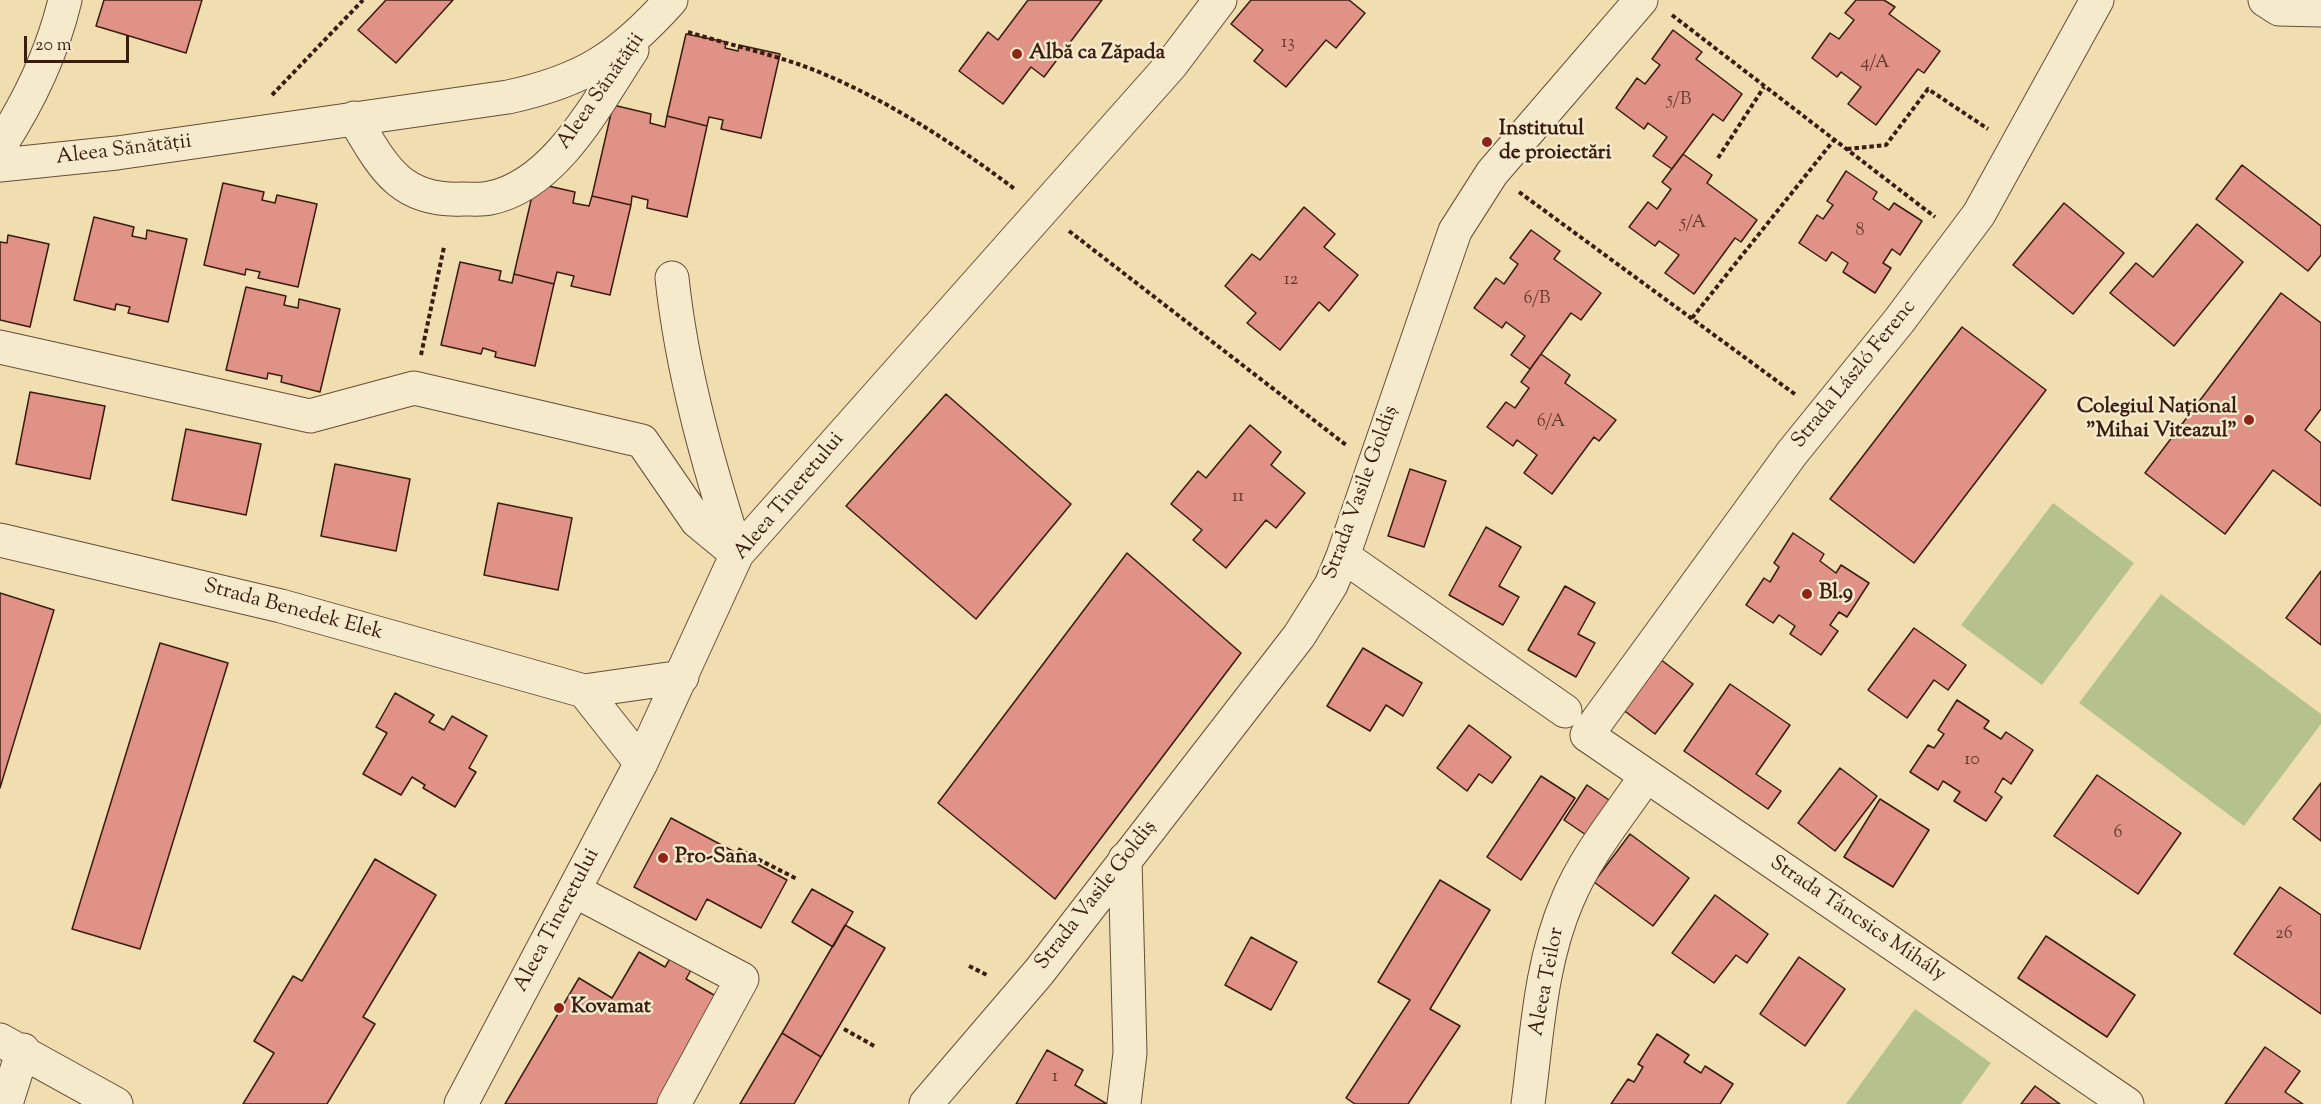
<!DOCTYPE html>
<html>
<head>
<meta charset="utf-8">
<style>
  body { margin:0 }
  #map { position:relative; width:2321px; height:1104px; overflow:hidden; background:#f0deb1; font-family:"Sorts Mill Goudy",serif }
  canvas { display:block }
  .scale { position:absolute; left:24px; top:36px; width:105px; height:27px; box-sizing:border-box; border:3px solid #3a1c10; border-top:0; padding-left:8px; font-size:18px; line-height:21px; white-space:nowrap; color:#3a1c10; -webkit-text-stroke:4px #f5eacc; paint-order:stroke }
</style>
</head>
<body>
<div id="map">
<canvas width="2321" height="1104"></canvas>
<div class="scale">20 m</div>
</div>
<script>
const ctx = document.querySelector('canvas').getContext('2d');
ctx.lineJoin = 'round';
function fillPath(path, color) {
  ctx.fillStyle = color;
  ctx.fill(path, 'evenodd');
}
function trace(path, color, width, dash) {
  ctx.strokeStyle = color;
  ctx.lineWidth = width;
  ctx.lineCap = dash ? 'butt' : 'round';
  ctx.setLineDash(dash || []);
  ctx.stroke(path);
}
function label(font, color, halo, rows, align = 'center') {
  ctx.font = font + ' "Sorts Mill Goudy",serif';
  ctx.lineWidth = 5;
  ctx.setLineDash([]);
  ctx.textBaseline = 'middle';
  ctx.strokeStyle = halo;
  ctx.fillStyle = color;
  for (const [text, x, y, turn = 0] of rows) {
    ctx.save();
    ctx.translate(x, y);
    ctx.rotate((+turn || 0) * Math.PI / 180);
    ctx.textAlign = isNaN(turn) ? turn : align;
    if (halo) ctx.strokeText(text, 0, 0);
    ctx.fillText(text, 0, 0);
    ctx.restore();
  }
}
fillPath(new Path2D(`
  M2053,503L2134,563L2042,685L1961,625Z
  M2161,594L2321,714V724L2244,826L2079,703Z
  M1915,1009L1991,1063L1961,1104H1846Z`), '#b6c28e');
const building = new Path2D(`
  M104,0H202L186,53L96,26Z
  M386,0H453L396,63L358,30Z
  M1028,0H1102L1044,77L1031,67L1003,104L959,71L988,32L998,40Z
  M1251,0H1349L1365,13L1336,48L1326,40L1286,87L1254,61L1263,50L1231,24Z
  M1884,0L1895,7L1889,14L1940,51L1924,73L1918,69L1876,125L1848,104L1861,87L1841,72L1837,77L1812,58L1830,33L1839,39L1854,20L1845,13L1856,0Z
  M1673,30L1702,52L1696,59L1742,94L1723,121L1713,114L1672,169L1653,156L1667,137L1648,123L1644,129L1616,108L1637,78L1645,84L1660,65L1652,59Z
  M686,34L726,42L725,48L738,51L739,45L780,54L761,138L721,129L723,120L709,117L707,126L667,116Z
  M613,105L651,114L650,123L665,127L667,116L707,126L687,217L647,208L648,200L632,196L631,205L592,196Z
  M1683,154L1712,175L1707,183L1757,220L1741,242L1735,238L1694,294L1665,273L1679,255L1659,241L1655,246L1629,227L1648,202L1657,209L1671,189L1662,182Z
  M2242,165L2321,226V255L2308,271L2216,199Z
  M1846,171L1877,192L1873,199L1889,210L1894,203L1922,221L1900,255L1892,249L1883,263L1891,268L1875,293L1843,272L1848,263L1832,252L1826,261L1799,243L1817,215L1823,219L1833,205L1827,201Z
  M223,183L264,192L262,200L275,203L277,195L317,204L298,287L258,278L260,272L246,269L245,275L204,265Z
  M535,183L575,192L573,203L589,206L592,196L631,205L610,295L571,286L574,276L557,272L554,284L514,274Z
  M2064,203L2124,253L2073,314L2013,265Z
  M1304,207L1335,234L1324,247L1358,275L1329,311L1319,302L1280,350L1247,323L1256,313L1225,286L1252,254L1260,260Z
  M94,217L134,227L132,236L146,239L147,230L187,239L168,322L128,313L130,307L116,304L115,310L74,300Z
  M2197,224L2243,262L2174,346L2110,293L2136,263L2153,277Z
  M1531,230L1560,251L1554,259L1601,293L1581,320L1571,313L1530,369L1511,355L1525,336L1506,322L1502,328L1474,308L1496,278L1504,284L1518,264L1510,258Z
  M8,235L49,244L30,327L0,320V242L7,243Z
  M460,262L501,271L499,280L512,283L514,274L554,284L535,366L495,357L496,352L483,348L481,354L441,345Z
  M246,287L286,296L284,305L298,308L299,299L340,309L320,392L281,382L282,376L268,373L267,379L226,370Z
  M2281,293L2321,323V409L2305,430L2321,443V506L2273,470L2225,534L2145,473Z
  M1962,327L2046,390L1914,563L1830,499Z
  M1541,354L1570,375L1565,383L1616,420L1599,441L1594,437L1552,494L1524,473L1537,455L1517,440L1513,446L1487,427L1506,402L1515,408L1529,388L1521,382Z
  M30,392L105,406L90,479L16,464Z
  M946,394L1071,504L976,619L846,506Z
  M1250,425L1281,452L1271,465L1305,493L1276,528L1266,520L1226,568L1193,540L1202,530L1171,504L1198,471L1206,478Z
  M186,429L261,444L246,515L172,500Z
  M335,464L410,479L396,551L321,536Z
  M1410,469L1446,481L1424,547L1388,536Z
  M498,503L572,518L558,590L484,575Z
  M1486,527L1521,547L1499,586L1519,597L1503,625L1449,595Z
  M1793,533L1824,554L1820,561L1836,573L1841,565L1869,583L1847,617L1839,612L1830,625L1838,631L1821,655L1790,634L1795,626L1779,615L1773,623L1746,605L1764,578L1770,582L1779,567L1774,563Z
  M1127,553L1241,653L1055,899L938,803Z
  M2321,571V645L2286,618Z
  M1565,586L1595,603L1578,634L1595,643L1576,677L1528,650Z
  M0,593L54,610L0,788Z
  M1914,628L1966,665L1948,690L1934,680L1907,718L1868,690Z
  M160,643L228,663L140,949L72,929Z
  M1363,648L1422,683L1403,716L1386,705L1370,731L1327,706Z
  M1656,656L1693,684L1655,734L1618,706Z
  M1730,684L1790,725L1756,774L1781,791L1768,809L1684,751Z
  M395,693L434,715L429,722L444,730L452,716L487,736L469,768L476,772L455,807L423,788L425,785L412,777L401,795L363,774L387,733L376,727Z
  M1957,700L1989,721L1984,728L2001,739L2006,732L2033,750L2011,784L2003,778L1995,792L2002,797L1986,821L1954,801L1960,792L1943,781L1938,790L1910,772L1928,745L1934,748L1944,734L1938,730Z
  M1469,725L1511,757L1492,783L1479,774L1467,791L1437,768Z
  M1840,768L1877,796L1835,851L1798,823Z
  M2097,775L2181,833L2138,894L2054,836Z
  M1541,776L1575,798L1521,880L1487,857Z
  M2321,783V841L2293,819Z
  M1587,785L1615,804L1592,839L1564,820Z
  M1880,799L1929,830L1893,887L1844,857Z
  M671,818L787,880L761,928L707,899L696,920L634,887Z
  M1630,834L1689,878L1653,926L1594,882Z
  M375,859L436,895L363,1017L375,1024L327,1104H243L274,1053L254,1041L293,976L302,981Z
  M1440,880L1490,910L1430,1009L1460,1026L1408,1104H1355L1346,1098L1410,1000L1378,982Z
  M2280,887L2321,915V1014L2234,954Z
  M812,889L853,912L833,947L792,922Z
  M1715,895L1768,934L1747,963L1736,955L1714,983L1672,953Z
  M845,925L885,948L821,1057L782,1033Z
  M2046,936L2135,995L2107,1037L2018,978Z
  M1251,937L1297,962L1271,1010L1225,985Z
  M681,940L701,952L686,979L721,999L659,1104H505L579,978L612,998L639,952L665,967Z
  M1799,957L1845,989L1805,1046L1760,1014Z
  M782,1033L821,1057L794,1104H740Z
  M1657,1034L1689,1055L1684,1062L1701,1073L1705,1066L1733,1084L1720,1104H1611L1628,1079L1634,1082L1643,1067L1638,1064Z
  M2265,1047L2300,1071L2285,1092L2303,1104H2225Z
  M1047,1050L1083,1070L1075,1085L1107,1104H1016Z
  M2035,1086L2060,1104H2021Z`);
fillPath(building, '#df9285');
trace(building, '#3a1c10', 1.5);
const minor = new Path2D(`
  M2097,0L1979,214L1899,321L1792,453L1587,735L2127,1104
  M2265,0L2279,9L2321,10
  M354,118C383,167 400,202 463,199C472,199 482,200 490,198C556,185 598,101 632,50
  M0,146C30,100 52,54 65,0
  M0,165L117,153L508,97C583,81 620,57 671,0
  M672,278C682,372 708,464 737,554
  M0,347L310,416L414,388L642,441L697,521L737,554
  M0,540L281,606L584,691L682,677
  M1343,556L1565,711
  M584,691L641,763
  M575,891L742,979L674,1104
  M0,1040L116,1104
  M6,1104L23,1050
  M461,1104L641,763L737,554L1171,65L1220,0
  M926,1104L1039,972L1299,636L1331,585L1343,556L1455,231L1492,173L1641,0
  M1124,1104L1130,1053L1125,859
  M1528,1104C1537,1036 1540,963 1568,899C1586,855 1620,815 1646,776`);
trace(minor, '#684c38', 35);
trace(new Path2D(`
  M1672,15L1935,217
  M688,32C724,43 762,52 798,64C874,91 951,141 1016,190
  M272,95L363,0
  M1847,149L1886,145L1928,89L1988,129
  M1718,158L1764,87
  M1519,192L1796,395
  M1069,231L1346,445
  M1692,318L1834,140
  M421,355L444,247
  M738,849L797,879
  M969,966L989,976
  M844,1029L876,1047`), '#3a1c10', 4, [4.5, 3]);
trace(minor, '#f5eacc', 33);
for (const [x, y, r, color] of [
  [1017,54,6,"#8f2418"],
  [1487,142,6,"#8f2418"],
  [2249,420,6,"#8f2418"],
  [1807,594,6,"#8f2418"],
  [663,858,6,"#8f2418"],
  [559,1008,6,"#8f2418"]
]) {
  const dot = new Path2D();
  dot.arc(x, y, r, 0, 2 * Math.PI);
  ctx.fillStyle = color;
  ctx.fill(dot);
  trace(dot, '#f5eacc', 2);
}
label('18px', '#633a2d', null, [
  ["13",1288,44],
  ["4/A",1875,64],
  ["5/B",1679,101],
  ["5/A",1693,224],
  ["8",1860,232],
  ["12",1291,281],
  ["6/B",1537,300],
  ["6/A",1551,423],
  ["11",1238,498],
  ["10",1972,761],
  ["6",2118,834],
  ["26",2284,935],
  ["1",1055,1078]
]);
label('bold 21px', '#3a1c10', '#f5eacc', [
  ["Albă ca Zăpada",1029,54],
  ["Institutul",1499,130],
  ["de proiectări",1499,154],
  ["Colegiul Național",2237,408,"right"],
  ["\"Mihai Viteazul\"",2237,432,"right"],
  ["Bl.9",1819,594],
  ["Pro-Sana",675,858],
  ["Kovamat",571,1008]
], 'left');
label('21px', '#3a1c10', '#f5eacc', [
  ["Aleea Sănătății",602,92,-55],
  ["Aleea Sănătății",124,151,-7],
  ["Strada László Ferenc",1855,375,-51],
  ["Strada Vasile Goldiș",1362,493,-70],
  ["Aleea Tineretului",790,497,-50],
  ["Strada Benedek Elek",293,611,15],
  ["Strada Vasile Goldiș",1097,896,-52],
  ["Strada Táncsics Mihály",1857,920,34],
  ["Aleea Tineretului",558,921,-62],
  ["Aleea Teilor",1548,982,-79]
]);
</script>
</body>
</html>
